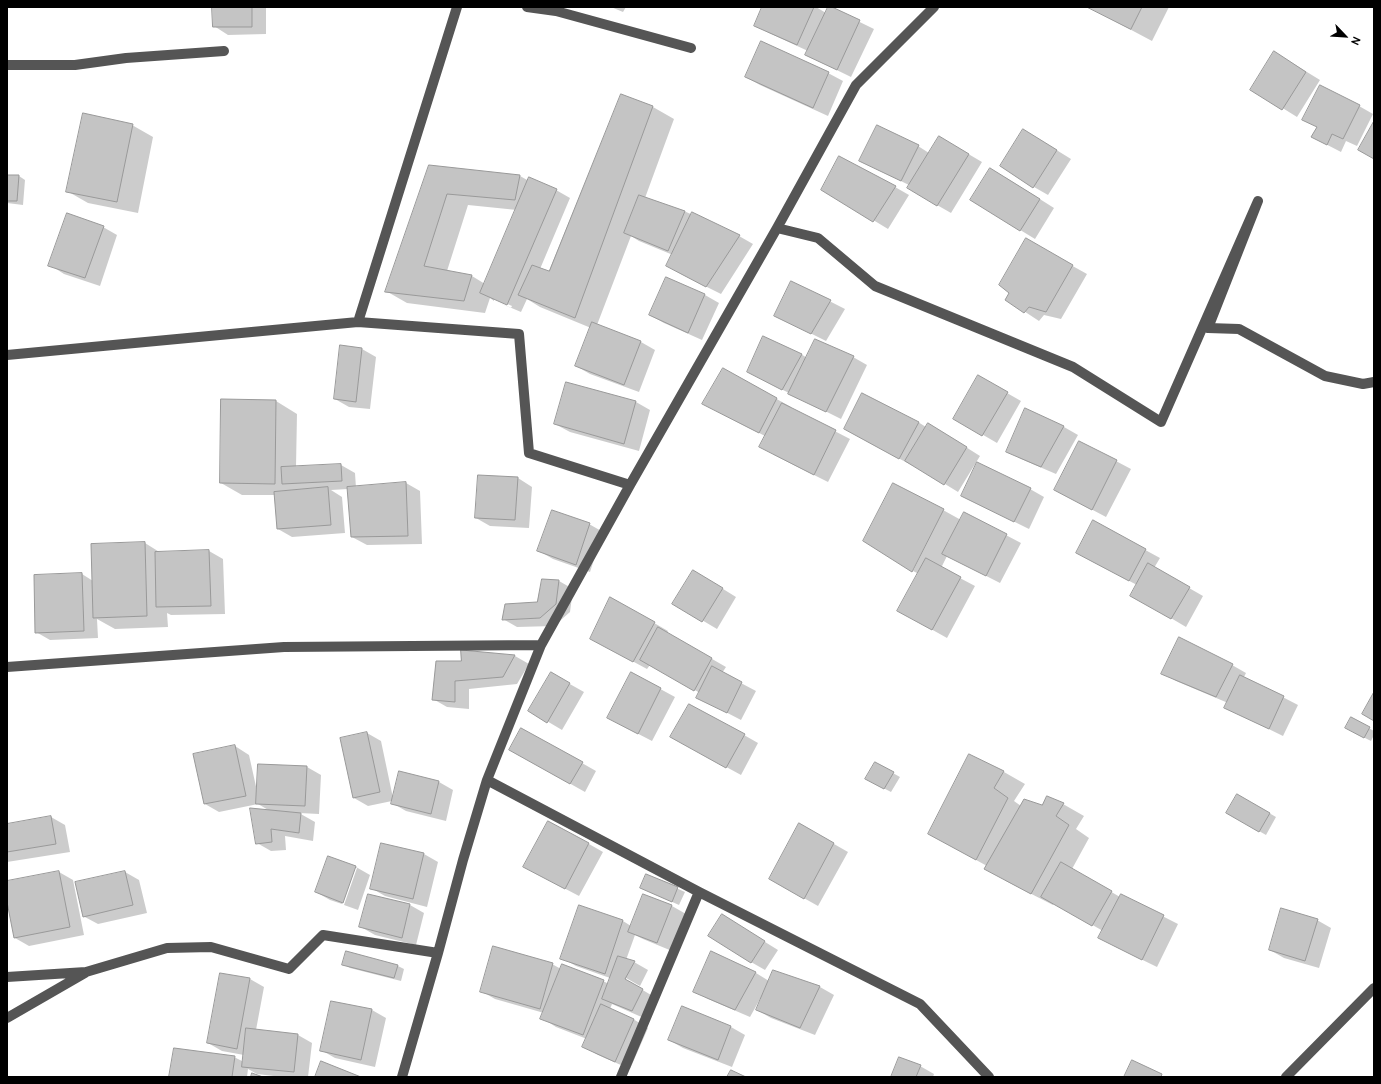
<!DOCTYPE html>
<html>
<head>
<meta charset="utf-8">
<style>
  body { margin:0 }
  #map { position:relative; width:1381px; height:1084px; overflow:hidden; background:#fff; font-family:Cabin,sans-serif }
  canvas { display:block }
  .frame { position:absolute; inset:0; border:8px solid #000; pointer-events:none }
  .north { position:absolute; left:1325px; top:16px; width:40px; height:40px; -webkit-text-stroke:3px #fff; paint-order:stroke; rotate:115deg; font-size:11px; font-weight:700; line-height:16px; text-align:center; color:#000 }
  .north::after { content:''; display:block; margin:auto; width:14px; height:18px; background:#000; clip-path:polygon(50% 0,100% 100%,50% 72%,0 100%) }
</style>
</head>
<body>
<div id="map">
<canvas width="1381" height="1084"></canvas>
<div class="frame"></div>
<div class="north">N</div>
</div>
<script>
const ctx = document.querySelector('canvas').getContext('2d');
ctx.lineJoin = 'round';
function fillPath(path, color) {
  ctx.fillStyle = color;
  ctx.fill(path, 'evenodd');
}
function trace(path, color, width, dash) {
  ctx.strokeStyle = color;
  ctx.lineWidth = width;
  ctx.lineCap = dash ? 'butt' : 'round';
  ctx.setLineDash(dash || []);
  ctx.stroke(path);
}
fillPath(new Path2D(`
  M213,7H266V34L228,35L214,26Z
  M611,7H626L623,12Z
  M764,7H816L826,13L829,7L874,29L851,77L806,55L808,51L769,33L755,25Z
  M1088,7H1169L1152,41Z
  M1289,61L1320,80L1297,117L1252,89Z
  M828,73L843,81L828,116L760,85L746,77Z
  M621,95L653,107L674,119L645,198L684,211L739,236L753,244L721,294L681,274L673,255L639,241L631,236L597,325L641,342L655,350L639,392L590,374L576,366L591,328L540,307L527,299L521,312L495,301L511,308L512,306L494,298V301L490,298L485,313L407,303L386,291L429,166L520,176L529,181L556,190L570,198L540,269L550,273ZM468,205L517,210L485,284L472,276L447,271Z
  M1359,106L1373,114L1357,146L1346,141L1341,152L1312,137L1317,127L1304,119Z
  M132,125L153,137L138,213L88,203L67,191Z
  M1037,138L1071,159L1048,195L1034,187Z
  M953,145L982,162L951,213L937,205L909,185L874,168L918,146L929,153Z
  M7,176H19L25,180L23,205L7,203Z
  M1005,177L1054,208L1035,239L971,200Z
  M895,187L909,195L888,229L822,189Z
  M103,227L117,235L100,286L64,274L50,265Z
  M1026,240L1087,274L1061,319L1044,315L1039,321L1007,300L1010,292Z
  M667,278L705,295L719,303L702,340L664,323L650,315Z
  M792,282L845,309L826,341L776,316Z
  M362,349L376,357L370,409L349,407L335,399Z
  M801,354L807,358L853,357L867,365L841,419L763,380Z
  M723,369L791,407L790,408L850,439L828,482L774,455L765,436L718,412Z
  M979,377L1021,401L997,443L954,418Z
  M567,383L636,402L650,410L639,451L570,432L555,424Z
  M222,400L276,401L297,414L296,467L341,465L355,473L356,488L406,483L420,491L422,544L367,545L352,537L348,489L331,490L342,497L345,533L292,537L278,529L275,495H242L221,483Z
  M1025,410L1064,427L1078,435L1056,474L1021,459L1007,451Z
  M918,422L926,427L942,432L980,456L958,492L914,465L913,466L859,437Z
  M1080,442L1131,469L1106,517L1055,490Z
  M518,478L532,487L529,528L490,526L476,518Z
  M1030,489L1044,497L1029,529L962,496Z
  M943,510L961,520L964,513L1021,543L1000,583L947,556L941,568L975,586L947,638L913,619L919,574L913,571Z
  M1094,522L1160,558L1154,568L1203,596L1186,627L1132,595L1137,585L1091,561Z
  M589,524L603,532L590,572L553,559L539,551Z
  M145,543L161,553L209,551L223,559L225,614L171,615L167,613L168,627L115,629L97,619L98,638L50,640L36,632L82,574L93,581Z
  M707,579L736,597L717,629L673,603Z
  M543,580L559,581L573,589L570,612L554,626L517,627L503,619L538,602Z
  M611,598L668,631L667,633L726,667L722,673L756,691L741,720L712,705L700,693L650,665L647,669L606,647Z
  M462,651L515,656L529,664L517,684L469,689V709L447,707L433,699L462,662Z
  M1232,665L1246,673L1244,677L1298,705L1283,736L1240,715L1228,703L1176,681L1162,673Z
  M631,673L675,697L652,741L623,726Z
  M552,674L584,692L562,730L530,711Z
  M1351,718L1374,731V735L1371,741L1353,732Z
  M522,729L596,771L585,792L510,750Z
  M367,733L381,741L393,798L400,772L439,782L453,790L446,821L406,811L392,803V801L368,806L354,798Z
  M744,735L758,743L741,775L686,745Z
  M235,746L249,755L257,791L259,765L307,767L321,775L319,814L299,813L315,822L313,841L285,836L286,850L271,851L257,843L270,811L258,804L219,812L205,804Z
  M969,755L1004,772L1025,784L1014,801L1021,806H1042L1063,804L1084,816L1076,829L1089,838L1072,869L1120,897L1121,895L1178,924L1157,967L1114,946L1103,931L1054,903L1053,905L1006,881L987,866L929,834Z
  M875,763L900,777L891,792L866,779Z
  M1238,795L1276,817L1266,835L1227,813Z
  M51,817L65,825L70,852L7,862V825Z
  M799,824L848,852L818,906L770,879Z
  M589,844L603,852L579,896L539,875Z
  M424,854L438,862L427,907L385,896L371,888Z
  M328,857L356,867L370,875L358,910L344,905L357,868H355L342,904L330,900L316,892Z
  M59,872L73,880L84,935L29,946L15,938L7,896V882Z
  M125,872L139,880L147,913L98,924L83,916Z
  M647,875L685,892L679,905L641,888Z
  M369,895L410,905L424,913L416,945L375,935L361,927Z
  M644,895L672,906L686,914L672,951L643,939L635,935L626,960L634,962L648,970L640,986L626,978V980L656,998L646,1019L612,1004L610,1009L633,1019L648,1028L630,1069L598,1055L584,1047L587,1039L556,1027L542,1018L544,1013L495,999L481,991L552,964L561,969L603,981L609,984L610,978L576,966L562,958L580,906L623,921L631,926Z
  M1317,920L1331,928L1319,968L1284,958L1270,950Z
  M736,924L778,950L765,970L751,962Z
  M712,952L756,973L769,981L773,971L820,987L834,995L815,1035L771,1018L757,1010L761,999H760L750,1017L708,999L694,991Z
  M343,964L398,966L404,969L401,981L350,968Z
  M250,979L264,987L256,1030L298,1035L312,1043L308,1077H282L257,1074L248,1069L247,1077H170L234,1057L244,1062V1055L222,1051L208,1043Z
  M372,1010L386,1018L375,1067L335,1058L321,1050Z
  M731,1027L745,1035L732,1067L683,1048L669,1040Z
  M920,1066L934,1074L933,1077H892Z`), '#0003');
const building = new Path2D(`
  M212,7H252V27H213Z
  M762,7H814L797,45L754,26Z
  M828,7H832L860,20L837,70L805,55Z
  M1087,7H1142L1131,29Z
  M761,41L829,72L813,108L745,77Z
  M1274,51L1306,72L1282,110L1250,90Z
  M1320,85L1360,105L1343,139L1332,134L1327,145L1311,137L1317,127L1302,120Z
  M621,94L653,106L575,318L518,295L532,265L549,271Z
  M83,113L133,124L117,202L66,192Z
  M1374,121V159L1358,150Z
  M877,125L919,145L901,181L859,161Z
  M1023,129L1057,150L1033,188L1000,166Z
  M939,136L969,154L937,206L907,188Z
  M839,156L896,186L873,222L821,190Z
  M429,165L520,175L515,200L447,194L424,266L472,275L464,301L385,292Z
  M990,168L1040,199L1020,231L970,200Z
  M7,175H19L17,201H7Z
  M529,177L557,189L507,305L480,293Z
  M639,195L685,211L668,251L624,233Z
  M692,212L740,235L706,287L666,266Z
  M67,213L104,226L85,278L48,266Z
  M1026,238L1073,265L1046,312L1029,307L1024,313L1005,300L1009,293L999,285Z
  M666,277L705,294L688,333L649,315Z
  M791,281L831,300L811,334L774,316Z
  M592,322L641,341L624,385L575,366Z
  M763,336L802,354L782,390L747,372Z
  M815,339L854,356L826,412L788,394Z
  M340,345L362,348L356,402L334,399Z
  M723,368L777,398L759,433L702,404Z
  M978,375L1008,392L982,436L953,419Z
  M566,382L636,401L624,444L554,424Z
  M862,393L919,422L899,459L844,429Z
  M221,399L276,400L275,484L220,483Z
  M782,403L836,430L814,475L759,447Z
  M1025,408L1064,426L1041,467L1006,452Z
  M928,423L967,447L944,485L905,461Z
  M1079,441L1117,460L1092,510L1054,490Z
  M977,462L1031,488L1014,522L961,496Z
  M341,464L342,481L282,484L281,467Z
  M478,475L518,477L515,520L475,518Z
  M406,482L408,536L351,537L347,487Z
  M893,483L944,509L912,572L863,541Z
  M328,487L331,525L277,529L274,492Z
  M552,510L590,523L576,565L537,551Z
  M964,512L1007,534L986,576L942,554Z
  M1093,520L1146,549L1129,581L1076,553Z
  M145,542L147,616L93,618L91,544Z
  M209,550L211,606L156,607L155,552Z
  M926,558L961,577L932,630L897,611Z
  M1148,563L1190,587L1171,619L1130,596Z
  M693,570L723,588L702,622L672,604Z
  M82,573L84,631L35,633L34,575Z
  M542,579L559,580L556,604L540,618L502,620L505,604L537,602Z
  M610,597L655,622L633,662L590,639Z
  M658,627L712,658L694,691L640,660Z
  M1179,637L1233,664L1216,697L1161,674Z
  M461,650L515,655L503,677L455,681V702L432,700L436,661H461Z
  M712,666L742,682L727,713L696,698Z
  M551,672L570,683L547,723L528,711Z
  M631,672L661,688L638,734L607,718Z
  M1240,675L1284,696L1269,729L1224,708Z
  M1374,692V721L1362,714Z
  M689,704L745,734L726,768L670,737Z
  M1351,717L1370,727L1364,738L1345,728Z
  M521,728L583,762L570,784L509,750Z
  M367,732L380,792L353,798L340,738Z
  M235,745L246,796L204,804L193,754Z
  M969,754L1004,771L994,788L1008,798L976,860L928,834Z
  M875,762L894,772L884,789L865,779Z
  M258,764L307,766L305,806L256,804Z
  M399,771L439,781L431,814L391,804Z
  M1237,794L1270,813L1259,832L1226,813Z
  M1047,796L1064,803L1056,816L1069,825L1031,894L984,869L1024,799L1042,805Z
  M250,808L301,813L299,833L271,829L272,842L256,844Z
  M51,816L56,844L7,852V824Z
  M548,821L589,843L565,889L523,867Z
  M799,823L834,843L804,899L769,879Z
  M381,843L424,853L413,899L370,889Z
  M328,856L356,866L343,903L315,892Z
  M1061,862L1112,891L1092,926L1041,897Z
  M59,871L70,927L14,938L7,902V881Z
  M125,871L133,905L83,917L75,882Z
  M646,874L678,887L672,902L640,888Z
  M368,894L410,904L402,938L359,927Z
  M643,894L672,905L657,943L628,932Z
  M1121,894L1164,915L1142,960L1098,938Z
  M579,905L623,920L605,974L560,959Z
  M1281,908L1318,919L1305,961L1269,950Z
  M722,914L765,941L751,963L708,936Z
  M493,946L553,963L540,1009L480,992Z
  M346,951L398,965L394,978L342,965Z
  M711,951L756,972L735,1010L693,992Z
  M618,956L635,961L625,979L643,989L632,1011L602,999Z
  M562,964L604,980L583,1035L540,1019Z
  M773,970L820,986L800,1028L756,1010Z
  M220,973L250,978L237,1049L207,1043Z
  M331,1001L372,1009L361,1060L320,1051Z
  M601,1004L634,1019L615,1062L582,1047Z
  M682,1006L731,1026L718,1060L668,1040Z
  M246,1028L298,1034L294,1072L242,1067Z
  M174,1048L235,1056L232,1077H169Z
  M899,1057L921,1065L916,1077H891Z
  M1132,1060L1162,1074L1161,1077H1124Z
  M321,1061L361,1077H315Z
  M731,1070L746,1077H727Z
  M252,1073L263,1077H251Z`);
fillPath(building, '#c4c4c4');
trace(building, '#999', 1);
trace(new Path2D(`
  M527,7L556,11L691,48
  M7,65H75L126,58L224,51
  M777,228L818,238L875,286L1073,367L1161,422L1258,201L1208,328L1239,329L1325,376L1363,384L1374,382
  M358,322L457,7
  M7,355L358,322L519,334L529,453L630,485
  M7,667L284,647L541,645
  M487,780L699,892L920,1004L989,1077
  M7,977L86,972L167,948L211,947L289,969L323,935L438,953
  M7,1018L85,973
  M402,1077L438,953L463,860L487,780L541,645L630,485L777,228L856,85L934,7
  M621,1077L699,892
  M1286,1077L1374,988`), '#555', 10);
</script>
</body>
</html>
